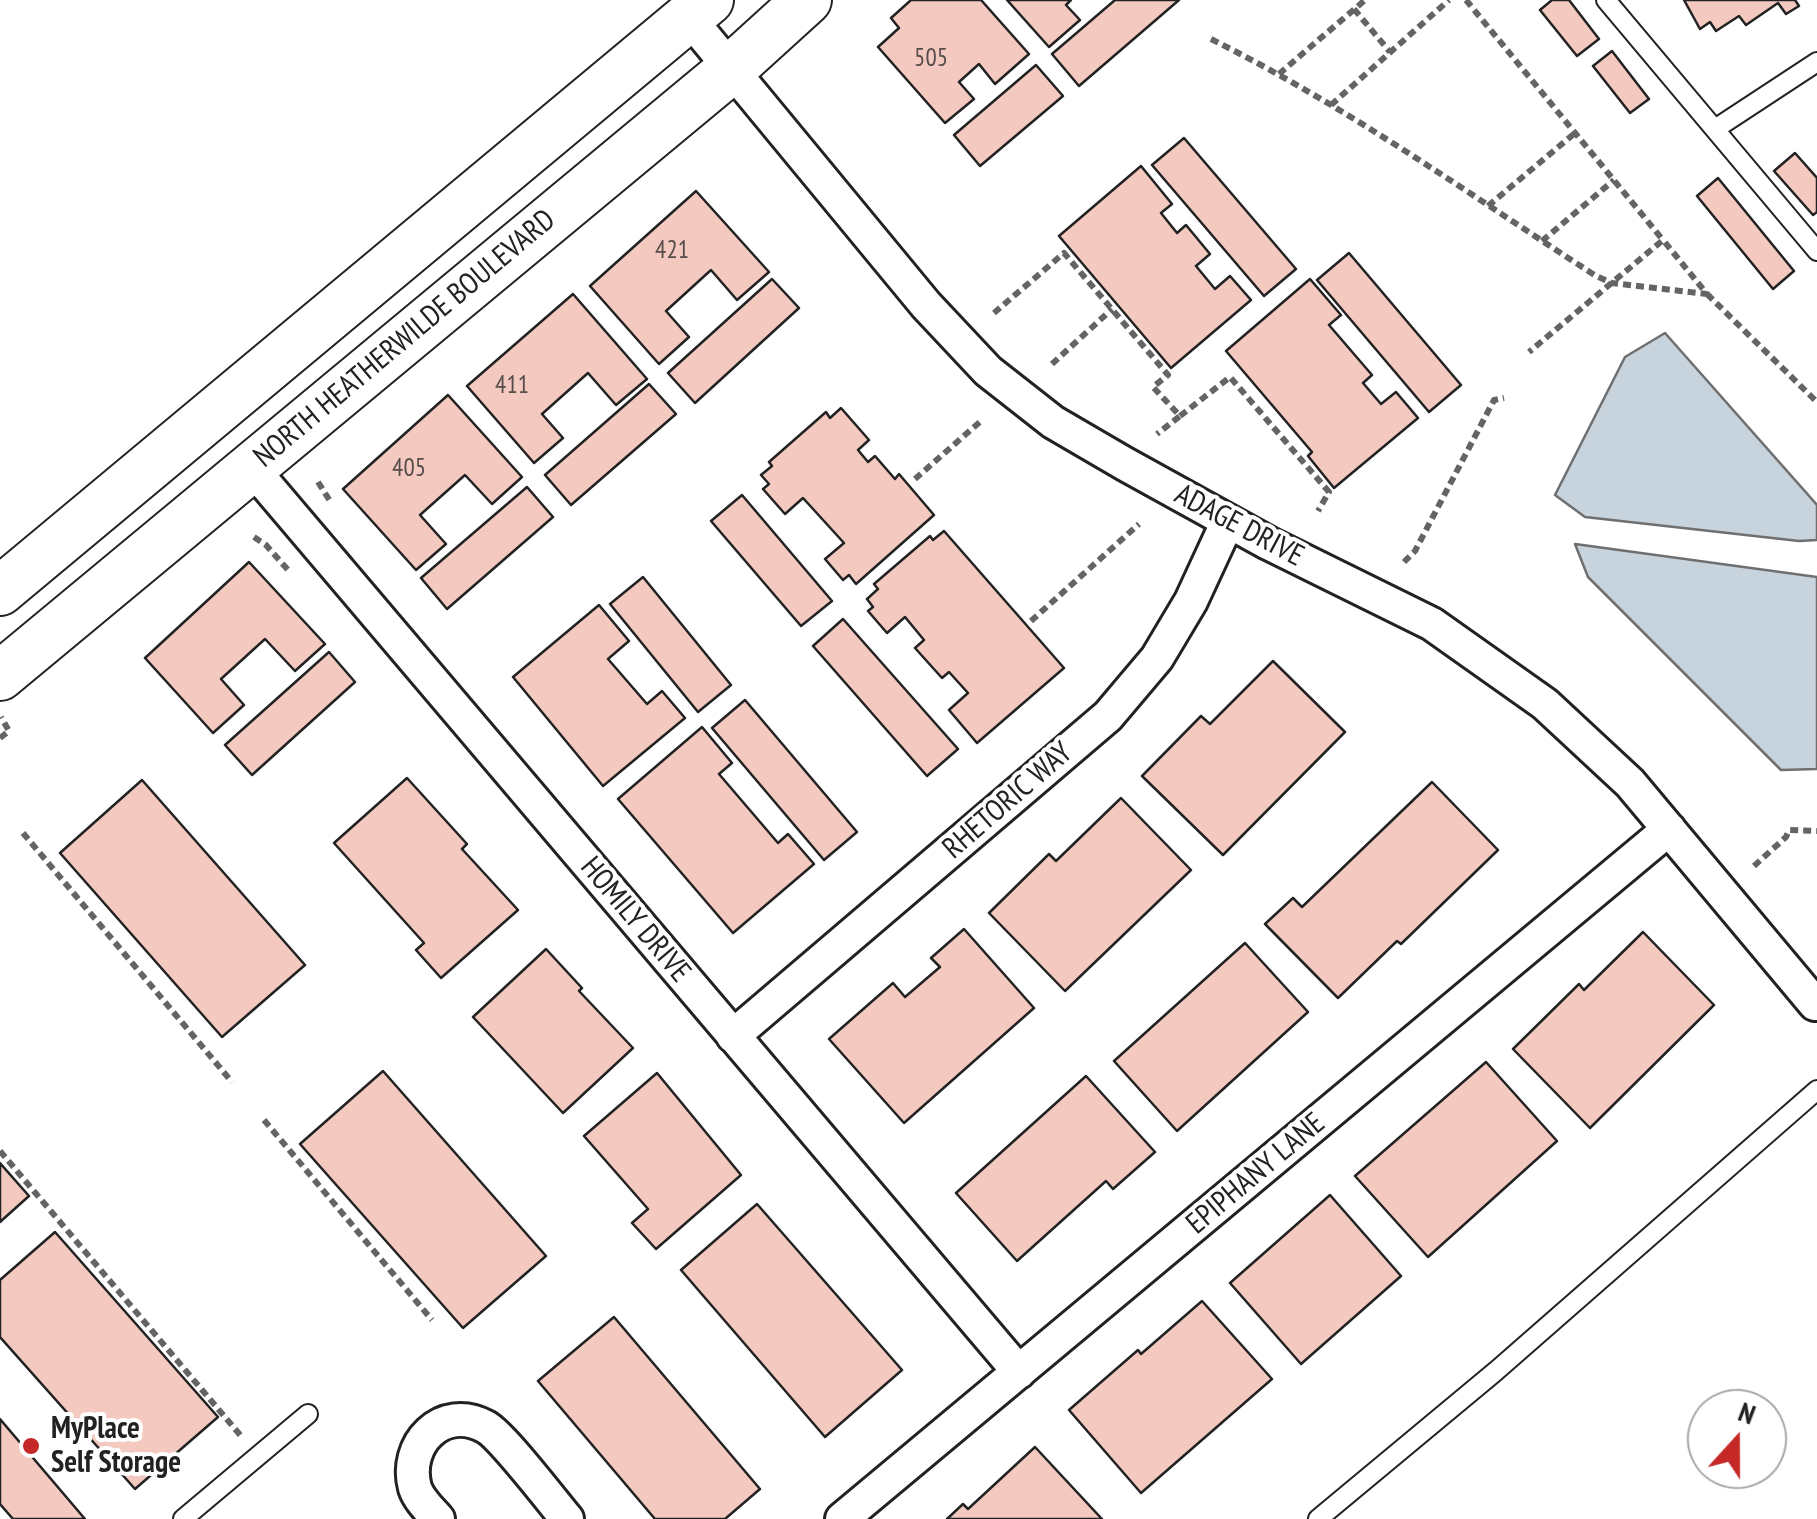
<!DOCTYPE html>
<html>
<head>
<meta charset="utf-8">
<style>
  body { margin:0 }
  #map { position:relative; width:1817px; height:1519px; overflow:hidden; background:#fff; font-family:"PT Sans Narrow",sans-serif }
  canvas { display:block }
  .north { position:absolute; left:1687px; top:1389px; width:100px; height:100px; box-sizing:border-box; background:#fff; border:2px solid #a7a7a7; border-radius:50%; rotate:21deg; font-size:28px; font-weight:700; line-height:40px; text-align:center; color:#222 }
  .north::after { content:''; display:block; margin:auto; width:35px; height:45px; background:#c62828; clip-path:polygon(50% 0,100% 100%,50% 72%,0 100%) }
</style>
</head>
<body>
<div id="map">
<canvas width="1817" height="1519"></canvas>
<div class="north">N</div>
</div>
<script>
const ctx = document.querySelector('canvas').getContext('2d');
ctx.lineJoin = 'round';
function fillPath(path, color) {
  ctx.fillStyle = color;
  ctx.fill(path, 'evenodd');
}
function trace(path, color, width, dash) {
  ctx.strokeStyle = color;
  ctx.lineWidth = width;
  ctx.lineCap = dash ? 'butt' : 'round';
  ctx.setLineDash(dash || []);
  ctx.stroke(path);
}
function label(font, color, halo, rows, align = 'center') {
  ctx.font = font + ' "PT Sans Narrow",sans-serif';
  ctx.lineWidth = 8;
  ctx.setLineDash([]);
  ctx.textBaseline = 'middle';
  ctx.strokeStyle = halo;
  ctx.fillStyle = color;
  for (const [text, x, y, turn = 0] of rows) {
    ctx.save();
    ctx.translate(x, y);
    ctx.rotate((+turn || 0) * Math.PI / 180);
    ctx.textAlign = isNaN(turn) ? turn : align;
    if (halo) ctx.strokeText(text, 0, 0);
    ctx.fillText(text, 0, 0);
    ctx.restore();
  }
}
const water = new Path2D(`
  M1665,333L1817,505V540L1799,541L1585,517L1555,495L1625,357Z
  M1575,544L1817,577V769L1781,770L1588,577Z`);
fillPath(water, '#c7d3dd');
trace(water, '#6f6f6f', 2.5);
const building = new Path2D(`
  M911,0H981L1029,54L995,84L979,64L959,82L974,99L945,123L878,47L899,28L891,18Z
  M1007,0H1071L1066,5L1080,20L1049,47Z
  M1115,0H1179L1079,86L1052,54Z
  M1552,0H1569L1599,39L1577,56L1540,10Z
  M1684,0H1795L1799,6L1786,14L1778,3L1746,25L1739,16L1716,31L1710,22L1700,29Z
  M1612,51L1649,99L1630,113L1593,66Z
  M1036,65L1063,96L980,166L954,135Z
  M1184,138L1296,269L1264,296L1152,165Z
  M1795,153L1817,178V212L1813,215L1774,171Z
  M1141,166L1172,204L1161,213L1177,233L1186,225L1210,254L1196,266L1215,289L1230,276L1251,300L1171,368L1059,236Z
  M1718,178L1794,271L1773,289L1697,196Z
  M696,191L769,272L737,300L711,270L666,311L689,337L659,364L590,286Z
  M1349,253L1461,385L1429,412L1317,280Z
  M772,279L799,308L695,403L668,373Z
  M1310,279L1341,315L1329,325L1372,375L1363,383L1381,404L1396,392L1418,418L1334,488L1308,456L1312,452L1226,351Z
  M573,294L647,379L616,405L588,373L542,414L563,438L534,463L467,386Z
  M649,384L676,414L571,505L545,475Z
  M448,395L522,477L492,504L465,475L420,515L446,544L416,570L343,489Z
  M841,408L869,440L858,450L868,462L875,456L895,479L899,474L934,515L856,584L849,575L843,580L825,559L844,543L803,498L785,514L763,489L769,484L761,475L772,466L769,462L826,412L830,418Z
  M527,487L553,517L447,609L421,578Z
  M742,495L832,601L801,626L711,521Z
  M944,531L1064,668L977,743L949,710L968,693L949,672L942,678L915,648L924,640L905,617L887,633L868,611L873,607L867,599L878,589L874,584L930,536L933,540Z
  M249,562L325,644L295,671L265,639L221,679L244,705L213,733L145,658Z
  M643,577L731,685L698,712L610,604Z
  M599,605L629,641L608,659L647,704L662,691L685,718L603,786L513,677Z
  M843,619L958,749L927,776L813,646Z
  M329,652L355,682L252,775L225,745Z
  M1273,661L1345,732L1223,855L1142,776L1201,716L1210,724Z
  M745,700L857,832L824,860L712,728Z
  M702,727L732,763L719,774L778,843L788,834L814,864L733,933L618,799Z
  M407,778L467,844L462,849L518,910L441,978L416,950L424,943L334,843Z
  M142,780L305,965L222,1037L60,853Z
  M1432,782L1498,850L1401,944L1397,941L1338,998L1265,924L1293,898L1302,907Z
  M1121,798L1191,870L1065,991L989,913L1049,854L1056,861Z
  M964,929L1034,1008L904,1123L829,1039L893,983L905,997L940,967L931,958Z
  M1643,932L1714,1005L1590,1128L1513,1049L1579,984L1584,990Z
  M1245,943L1308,1012L1177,1131L1114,1061Z
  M546,949L582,988L579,991L633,1048L563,1113L473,1017Z
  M1486,1062L1557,1141L1428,1257L1355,1176Z
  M383,1071L546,1256L463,1328L300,1144Z
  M657,1073L741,1175L656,1249L632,1223L648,1209L584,1136Z
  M1086,1076L1155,1152L1113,1189L1106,1181L1017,1261L956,1193Z
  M0,1163L29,1196L0,1222Z
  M1330,1195L1401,1276L1301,1364L1230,1283Z
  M757,1204L902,1370L825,1437L681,1270Z
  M55,1232L218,1417L135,1489L0,1337V1280Z
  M1202,1301L1272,1379L1141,1493L1069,1410L1138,1350L1141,1354Z
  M614,1317L760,1489L725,1519H655L538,1381Z
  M0,1419L85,1519H13L0,1504Z
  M1035,1447L1102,1519H947L963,1504L968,1509Z`);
fillPath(building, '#f3c9c0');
trace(building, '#222', 2.5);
const service = new Path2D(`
  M1606,0L1817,251
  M1715,129L1817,62
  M183,1519L308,1414
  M1318,1519L1496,1371L1817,1090`);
const minor = new Path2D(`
  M689,18L926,305L988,371L1053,422L1125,464L1268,543L1432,624L1545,704L1630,783L1815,1004
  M251,467L1019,1372
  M733,1036L1108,716L1157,658L1191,601L1228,521
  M438,1519C430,1510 419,1500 415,1488C403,1445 442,1403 486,1427C502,1436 552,1501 567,1519
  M842,1519L1669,829`);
const secondary = new Path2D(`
  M0,591L709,0
  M0,676L730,70L807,0`);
trace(service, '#222', 22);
trace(minor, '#222', 38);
trace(secondary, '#222', 52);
trace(new Path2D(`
  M1466,0L1663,240
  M1354,9L1390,52
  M1211,39C1346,106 1469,194 1596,276L1612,283L1707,294L1663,240L1529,352
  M1279,74L1365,0
  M1331,105L1449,0
  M1488,206L1575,133
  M1542,241L1614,180
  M1707,294L1817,402
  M994,313L1064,253L1168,375L1153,387L1180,416L1157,434
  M1052,364L1112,309
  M1180,416L1230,377L1329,492L1318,511
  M915,479L982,420
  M318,482L330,501
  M254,537L266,545L289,571
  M1404,562L1415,551L1494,400L1504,398
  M1031,621L1139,524
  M0,738L9,731L1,717
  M23,833L232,1082
  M1754,866L1786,837L1789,830L1817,831
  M264,1120L432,1320
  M0,1151L241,1436`), '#646464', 6, [8, 5]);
trace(service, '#fff', 18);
trace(minor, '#fff', 32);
trace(secondary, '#fff', 48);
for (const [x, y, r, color] of [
  [31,1446,10,"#c62828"]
]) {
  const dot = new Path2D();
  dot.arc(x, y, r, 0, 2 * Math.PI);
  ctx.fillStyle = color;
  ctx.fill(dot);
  trace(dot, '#fff', 4);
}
label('25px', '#564c4a', null, [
  ["505",931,59],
  ["421",672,251],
  ["411",512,386],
  ["405",409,469]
]);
label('30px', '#222', '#fff', [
  ["NORTH HEATHERWILDE BOULEVARD",405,339,-40],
  ["ADAGE DRIVE",1239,526,28],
  ["RHETORIC WAY",1008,801,-41],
  ["HOMILY DRIVE",635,920,50],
  ["EPIPHANY LANE",1256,1174,-40]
]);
label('bold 30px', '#222', '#fff', [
  ["MyPlace",51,1429],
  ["Self Storage",51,1463]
], 'left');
</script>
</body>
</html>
